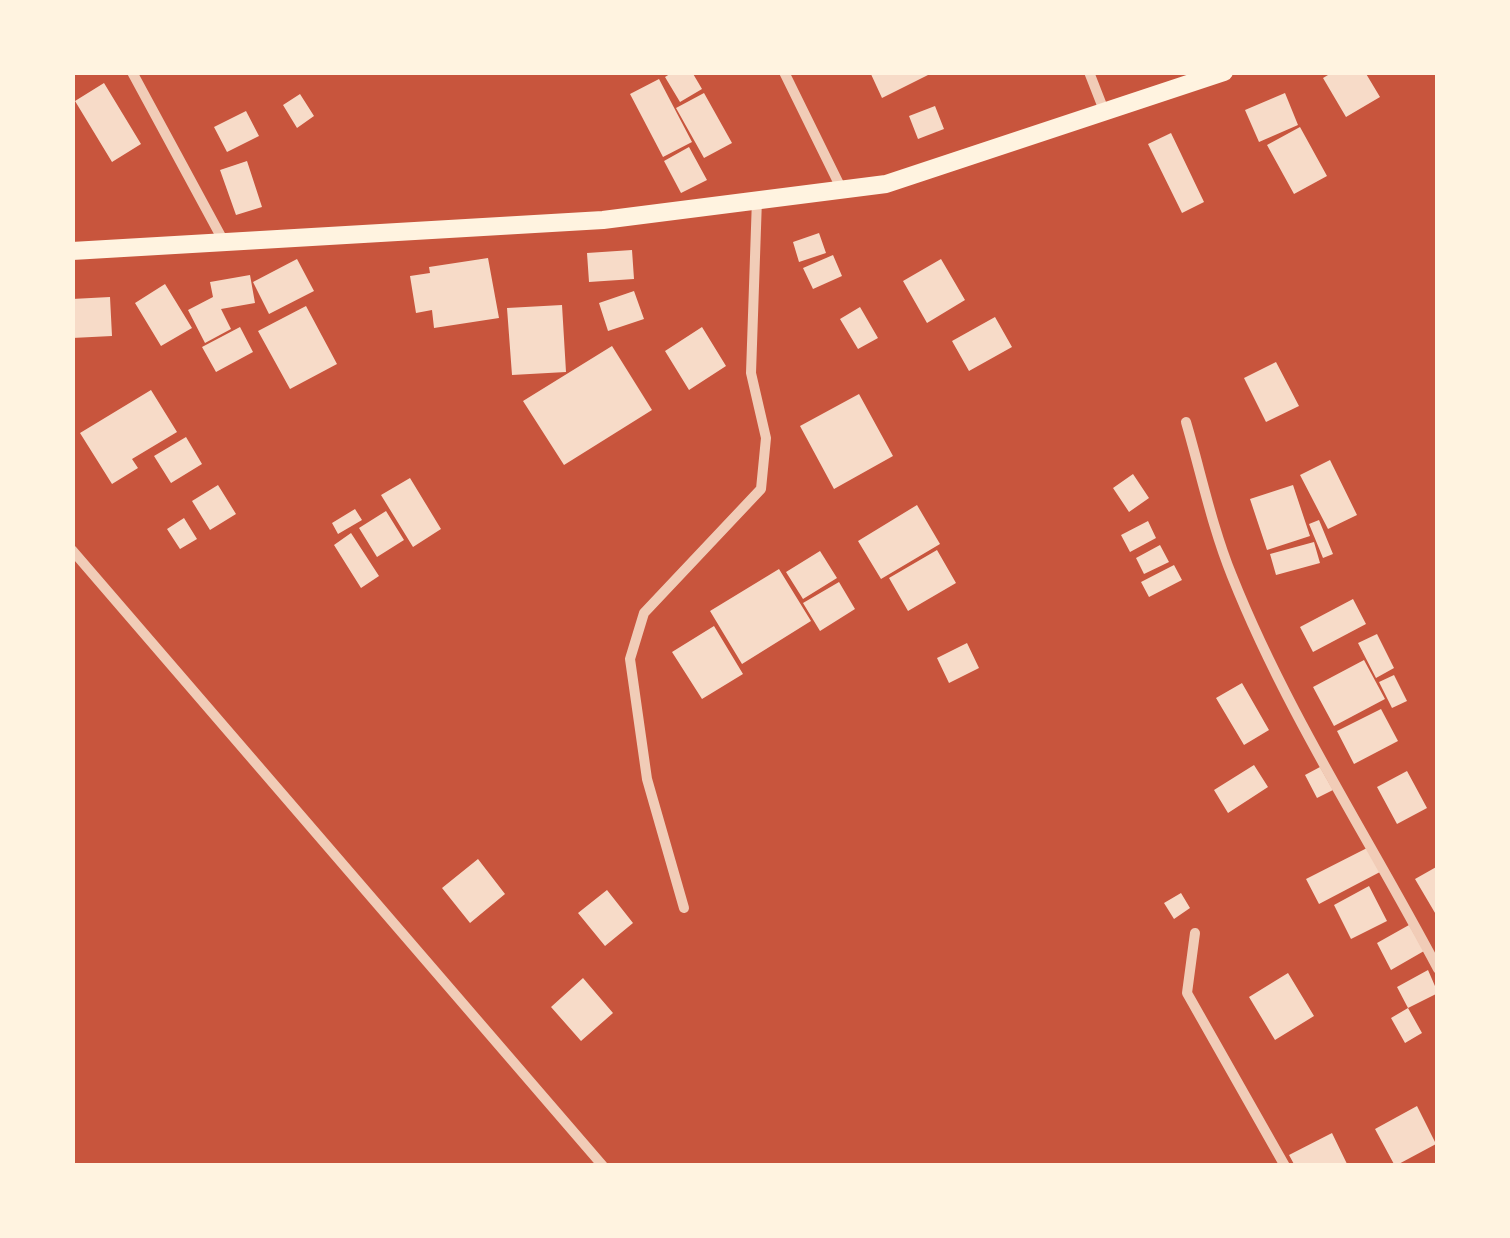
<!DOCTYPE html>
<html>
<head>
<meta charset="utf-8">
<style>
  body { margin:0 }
  #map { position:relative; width:1510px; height:1238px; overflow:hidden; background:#c8553d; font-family:"Times New Roman",serif }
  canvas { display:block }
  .frame { position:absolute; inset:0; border:75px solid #fff3e0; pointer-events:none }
</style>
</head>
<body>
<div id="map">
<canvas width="1510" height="1238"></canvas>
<div class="frame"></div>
</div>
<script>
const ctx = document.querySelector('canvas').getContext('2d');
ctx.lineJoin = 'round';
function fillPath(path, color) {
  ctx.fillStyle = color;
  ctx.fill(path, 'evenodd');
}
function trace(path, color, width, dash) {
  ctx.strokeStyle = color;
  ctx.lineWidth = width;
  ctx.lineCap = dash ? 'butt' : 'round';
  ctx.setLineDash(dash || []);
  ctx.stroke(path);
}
fillPath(new Path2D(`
  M673,72H692L702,89L680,102L665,77Z
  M870,72H934L882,98Z
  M1333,72H1365L1380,97L1346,117L1323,78Z
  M659,79L692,142L663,157L630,94Z
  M104,83L141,144L112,162L75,101Z
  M704,93L732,143L704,158L676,108Z
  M1285,93L1298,125L1259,142L1245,110Z
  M300,94L314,116L297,128L283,105Z
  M935,106L944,129L918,139L909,116Z
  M246,111L259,136L227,152L214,127Z
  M1300,127L1327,176L1294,194L1267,145Z
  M1171,133L1204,202L1182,213L1148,144Z
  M689,147L707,180L681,193L664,161Z
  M247,161L262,207L236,215L220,170Z
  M819,233L826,253L799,262L793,242Z
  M632,250L634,279L589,282L587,253Z
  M833,255L842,276L813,289L803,268Z
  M488,258L499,318L434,328L432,310L416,313L410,276L430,273L429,267Z
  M297,259L314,291L269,314L253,282Z
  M941,259L965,300L927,323L903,281Z
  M250,275L255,303L221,309L231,329L205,343L188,310L213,297L210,282Z
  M165,284L192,328L161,346L135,303Z
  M634,291L644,319L608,331L599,303Z
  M110,297L112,336L72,338V299Z
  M562,305L566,372L512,375L507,308Z
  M306,306L337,364L290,389L258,331Z
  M860,307L878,338L858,349L840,319Z
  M995,317L1012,347L969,371L952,341Z
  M240,327L253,352L216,372L202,347Z
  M702,327L726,366L689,390L665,351Z
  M612,346L652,410L564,465L523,401Z
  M1276,362L1299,406L1266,422L1244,378Z
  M151,390L177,432L132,459L138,468L112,484L80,433Z
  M859,394L893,456L834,489L800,426Z
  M186,437L202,464L171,483L154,456Z
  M1330,460L1357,515L1328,529L1300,475Z
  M1133,474L1149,498L1129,512L1113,488Z
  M410,478L441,529L413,547L381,495Z
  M218,485L236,514L210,530L192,501Z
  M1293,485L1310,536L1267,550L1250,499Z
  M917,505L940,544L881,579L858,541Z
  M355,509L362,520L338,534L332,523Z
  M386,511L404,540L377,557L359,528Z
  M184,518L197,539L180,549L167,529Z
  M1319,520L1333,554L1323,558L1309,524Z
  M1148,521L1156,538L1130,552L1121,535Z
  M351,533L379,576L361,588L334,545Z
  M1314,542L1320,563L1276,575L1270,554Z
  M1160,545L1169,562L1144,574L1136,558Z
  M937,550L956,583L908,611L889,578Z
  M820,551L837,578L803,599L786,572Z
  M1174,565L1182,580L1149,597L1141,582Z
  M779,569L811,621L742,664L710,611Z
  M839,582L855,609L820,631L803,603Z
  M1353,599L1366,624L1313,652L1300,627Z
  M714,626L743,674L702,699L672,652Z
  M1377,634L1394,668L1376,678L1358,643Z
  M967,643L979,668L949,683L937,658Z
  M1364,660L1385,699L1334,726L1313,687Z
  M1394,675L1407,701L1392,708L1379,682Z
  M1242,683L1269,730L1244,745L1216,698Z
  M1381,709L1398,741L1354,764L1337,731Z
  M1254,765L1268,787L1228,813L1214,790Z
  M1320,767L1333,790L1317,798L1305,775Z
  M1407,771L1427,808L1397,824L1377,787Z
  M1367,848L1380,872L1319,904L1306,879Z
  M478,859L505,894L470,923L442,888Z
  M1438,866V918L1415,879Z
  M1369,886L1387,921L1351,939L1334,905Z
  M607,890L633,923L605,946L578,913Z
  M1181,893L1190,908L1174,919L1164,903Z
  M1409,925L1424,951L1391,970L1377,943Z
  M1428,970L1438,993L1408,1008L1397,987Z
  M1288,973L1314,1016L1275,1040L1249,997Z
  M583,978L613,1013L581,1041L551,1007Z
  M1408,1008L1422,1033L1405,1043L1391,1018Z
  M1417,1106L1436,1144L1395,1166L1375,1129Z
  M1332,1133L1348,1166H1295L1289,1155Z`), '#f7dbc8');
trace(new Path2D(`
  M132,72L224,242
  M784,72L841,188
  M1089,72L1105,113
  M1186,422C1201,473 1212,527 1232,576C1287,714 1369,838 1438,969
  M72,550L603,1166
  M684,908L647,779L630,659L644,613L761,489L766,438L751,373L757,199
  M1195,933L1187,993L1285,1166`), '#f1ccb7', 10);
trace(new Path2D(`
  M72,251L603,220L886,184L1224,72`), '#fff3e0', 18);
</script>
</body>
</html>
